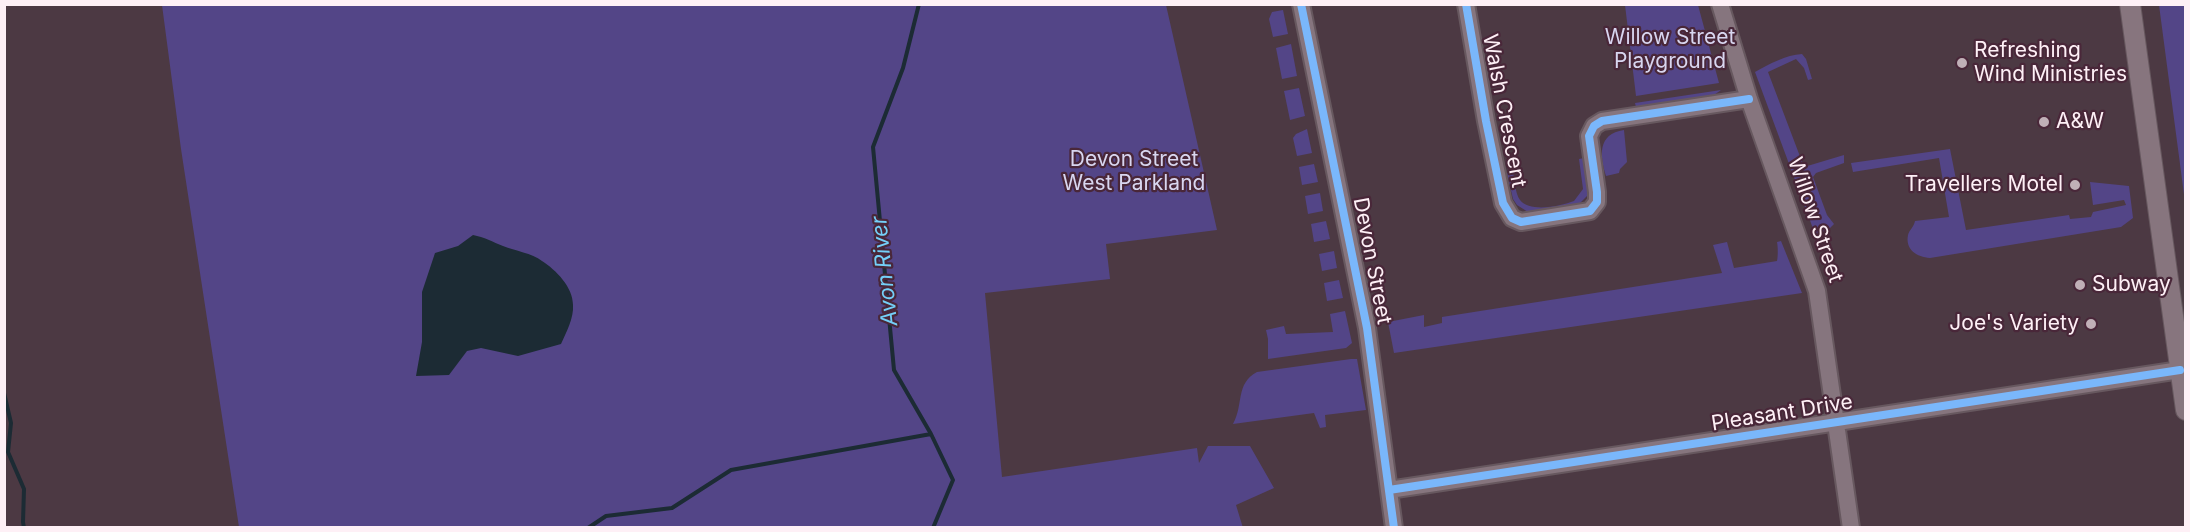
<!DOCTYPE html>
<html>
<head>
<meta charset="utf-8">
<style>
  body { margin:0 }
  #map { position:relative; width:2190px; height:532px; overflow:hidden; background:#4c3943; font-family:Inter,sans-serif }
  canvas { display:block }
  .frame { position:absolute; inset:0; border:6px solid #fef0f6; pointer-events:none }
</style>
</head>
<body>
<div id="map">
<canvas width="2190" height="532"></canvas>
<div class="frame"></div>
</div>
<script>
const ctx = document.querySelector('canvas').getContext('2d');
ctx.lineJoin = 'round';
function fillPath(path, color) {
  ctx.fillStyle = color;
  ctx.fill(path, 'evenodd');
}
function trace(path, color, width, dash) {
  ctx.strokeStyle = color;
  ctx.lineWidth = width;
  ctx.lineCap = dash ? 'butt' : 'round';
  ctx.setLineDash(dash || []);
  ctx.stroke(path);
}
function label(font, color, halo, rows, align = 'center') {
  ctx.font = font + ' Inter,sans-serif';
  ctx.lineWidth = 4.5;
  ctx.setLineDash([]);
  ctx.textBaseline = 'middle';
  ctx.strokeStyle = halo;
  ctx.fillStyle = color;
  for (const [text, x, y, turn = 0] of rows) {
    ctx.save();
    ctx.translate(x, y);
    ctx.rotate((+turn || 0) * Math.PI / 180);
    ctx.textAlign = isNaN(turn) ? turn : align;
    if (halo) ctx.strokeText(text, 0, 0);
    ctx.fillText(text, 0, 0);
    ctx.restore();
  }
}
fillPath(new Path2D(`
  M162,5H1166L1217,230L1106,244L1110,279L985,293L1002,477L1197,448L1199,463L1208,446H1250L1274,488L1236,505L1243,528L239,527L181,149Z
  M1625,5H1698L1719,83L1636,96Z
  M2159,5H2185V202Z
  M1283,10L1288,34L1273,37L1269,19L1272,12Z
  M1291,44L1297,76L1282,79L1276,48Z
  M1802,54L1806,59L1812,79L1808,80L1804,68L1796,59L1768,72L1804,167L1844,155V163L1816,173L1813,177L1827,215L1834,224L1828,230L1815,234L1755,72C1769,64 1786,55 1802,54Z
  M1299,88L1305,116L1290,120L1284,91Z
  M1721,90L1714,95L1636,107L1635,103Z
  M1307,129L1312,153L1297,156L1293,138L1296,134Z
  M1624,130L1627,162L1620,169L1619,173L1606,176C1600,156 1597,134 1624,130Z
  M1950,149L1966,230L2069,215L2070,219L2091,217L2093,212L2126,205L2124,200L2093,205L2090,182L2129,186L2133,218L2121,227L1930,258C1917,257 1905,250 1908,235C1909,230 1914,227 1915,221L1949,217L1939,158L1853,172L1851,163Z
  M1584,158L1589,189L1587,196L1577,206L1534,213L1528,212L1517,205L1513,199L1507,173L1513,172C1515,181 1515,193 1520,200C1530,213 1561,206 1574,201L1583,189L1579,159Z
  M1314,164L1318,182L1302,185L1299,167Z
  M1320,193L1323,211L1308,214L1305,196Z
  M1326,221L1330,239L1314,242L1311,224Z
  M1781,241L1802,293L1394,353L1388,322L1424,315V327L1442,323V317L1722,273L1713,245L1727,242L1734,268L1777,261C1778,256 1778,247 1777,242Z
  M1334,251L1337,268L1322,271L1319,254Z
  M1339,280L1343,298L1327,301L1324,283Z
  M1345,311L1352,343L1346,348L1268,359V339L1266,330L1284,326L1286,334L1333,332L1330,314Z
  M1351,359H1357L1366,410L1325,415L1326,427L1320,428L1314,413L1233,424C1244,404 1235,384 1257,372Z`), '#534587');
fillPath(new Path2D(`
  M473,235C484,237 493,242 503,246C515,251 532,253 542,261C556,270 573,287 573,305C574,318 566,333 561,344L518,356L481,348L467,351L449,375L416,376L422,342V292L435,253L458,246Z`), '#1c2b34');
trace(new Path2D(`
  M919,4L903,68L873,147L894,370L931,434L953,480L933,528
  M4,393L11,423L8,452L24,489L23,522L24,528
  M588,528L606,516L672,508L731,470L931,434`), '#1c2b34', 4);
const minor = new Path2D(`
  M1301,4L1367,328L1394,528
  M1466,4L1486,121L1503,203L1512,218L1521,222L1590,211L1597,202V192L1589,136L1594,126L1602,121L1749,99
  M1720,4L1749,99L1817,291L1851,528
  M1389,490L2180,370`);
const major = new Path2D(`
  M2130,4L2186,410`);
trace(minor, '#67585f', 20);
trace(major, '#67585f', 22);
trace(minor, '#86757e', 16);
trace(major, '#87757e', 20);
trace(new Path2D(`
  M1301,4L1367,328L1394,528
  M1466,4L1486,121L1503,203L1512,218L1521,222L1590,211L1597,202V192L1589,136L1594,126L1602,121L1749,99
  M1389,490L2180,370`), '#7ab7fb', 8);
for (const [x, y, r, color] of [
  [1962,63,6,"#c0b0b7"],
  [2044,122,6,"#c0b0b7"],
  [2075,185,6,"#c0b0b7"],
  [2080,285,6,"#c0b0b7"],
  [2091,324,6,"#c0b0b7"]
]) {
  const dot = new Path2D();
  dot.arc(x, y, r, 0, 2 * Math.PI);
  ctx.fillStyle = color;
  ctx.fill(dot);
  trace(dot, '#492739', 2);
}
label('21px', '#d8d6f0', '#492739', [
  ["Willow Street",1670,38],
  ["Playground",1670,62],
  ["Devon Street",1134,160],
  ["West Parkland",1134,184]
]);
label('21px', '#fef0f6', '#492739', [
  ["Refreshing",1974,51],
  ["Wind Ministries",1974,75],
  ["A&W",2056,122],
  ["Travellers Motel",2063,185,"right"],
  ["Subway",2092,285],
  ["Joe's Variety",2079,324,"right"]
], 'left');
label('21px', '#fef0f6', '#492739', [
  ["Walsh Crescent",1504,111,79],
  ["Willow Street",1815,220,71],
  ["Devon Street",1372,261,79],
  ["Pleasant Drive",1782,413,-9]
]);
label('italic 22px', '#74cff8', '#492739', [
  ["Avon River",885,271,-96]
]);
</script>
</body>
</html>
